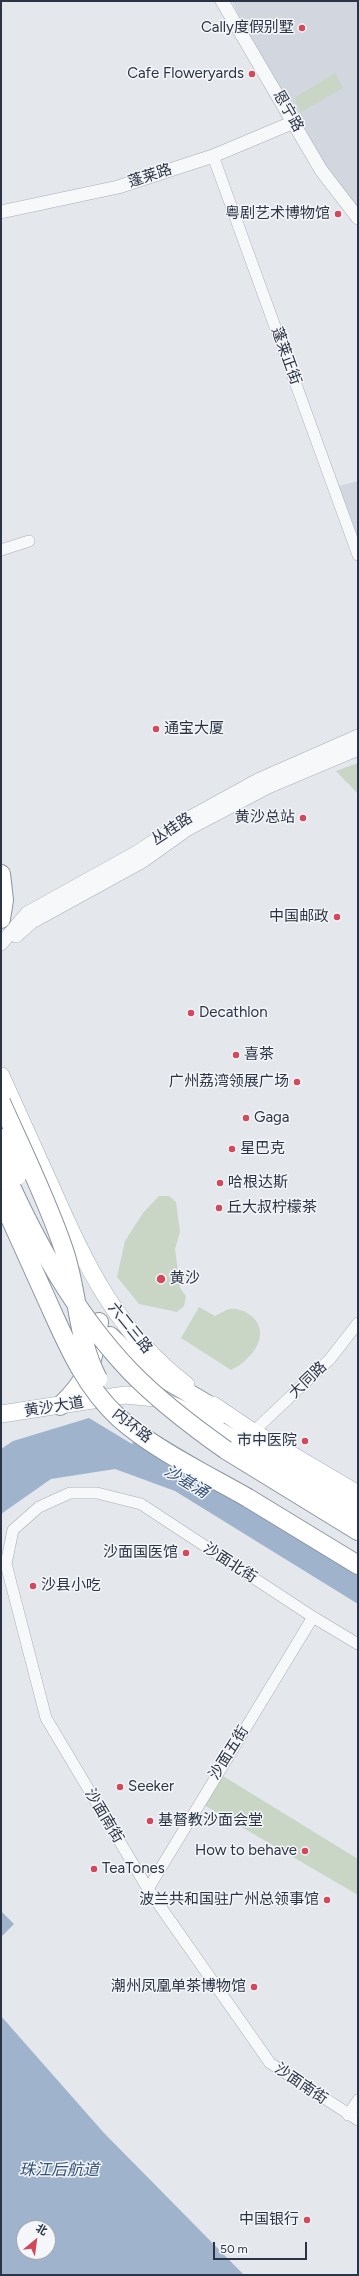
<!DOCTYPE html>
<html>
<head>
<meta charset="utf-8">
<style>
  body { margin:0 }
  #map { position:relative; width:359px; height:2276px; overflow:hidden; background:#e4e7ec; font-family:Figtree,"Noto Sans SC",sans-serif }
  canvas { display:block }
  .frame { position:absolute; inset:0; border:2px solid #2b3445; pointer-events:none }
  .north { position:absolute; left:16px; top:2220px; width:40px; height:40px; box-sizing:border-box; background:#f4f6f9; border:1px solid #a4a8b1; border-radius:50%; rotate:29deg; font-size:11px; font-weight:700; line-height:16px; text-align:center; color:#2b3445 }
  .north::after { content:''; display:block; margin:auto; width:14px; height:18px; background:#d1495b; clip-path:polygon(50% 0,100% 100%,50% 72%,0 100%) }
  .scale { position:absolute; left:213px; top:2242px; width:94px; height:18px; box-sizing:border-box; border:2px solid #2b3445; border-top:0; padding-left:5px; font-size:12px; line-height:14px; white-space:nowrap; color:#2b3445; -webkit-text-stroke:3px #f4f6f9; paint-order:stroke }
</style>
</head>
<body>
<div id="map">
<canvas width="359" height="2276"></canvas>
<div class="frame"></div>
<div class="north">北</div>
<div class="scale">50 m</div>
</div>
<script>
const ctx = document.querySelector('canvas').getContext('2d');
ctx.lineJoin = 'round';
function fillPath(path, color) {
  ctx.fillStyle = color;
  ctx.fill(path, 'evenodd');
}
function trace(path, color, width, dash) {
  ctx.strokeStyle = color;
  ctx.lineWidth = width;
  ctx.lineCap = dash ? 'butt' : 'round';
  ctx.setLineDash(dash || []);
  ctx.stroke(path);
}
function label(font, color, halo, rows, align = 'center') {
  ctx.font = font + ' Figtree,"Noto Sans SC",sans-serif';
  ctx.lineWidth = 3;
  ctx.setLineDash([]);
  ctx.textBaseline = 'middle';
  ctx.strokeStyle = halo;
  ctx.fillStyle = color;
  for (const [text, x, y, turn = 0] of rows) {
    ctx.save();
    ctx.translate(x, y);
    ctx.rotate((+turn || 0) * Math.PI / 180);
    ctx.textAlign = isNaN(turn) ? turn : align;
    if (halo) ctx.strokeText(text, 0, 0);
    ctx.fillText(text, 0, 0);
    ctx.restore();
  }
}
fillPath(new Path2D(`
  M232,1H358V212L329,178L241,21Z
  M358,481V537L339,486Z`), '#d2d6de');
fillPath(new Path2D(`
  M335,73L343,88L301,112L294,98Z
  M358,763V794L336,771Z
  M159,1196H169L176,1202L180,1232L175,1249L180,1288L186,1296L184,1306L177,1312L139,1304L117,1277L125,1241L143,1213Z
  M199,1307L215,1316C219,1314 225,1310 229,1309C234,1308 243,1310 247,1313C275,1330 253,1360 231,1370L181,1338Z
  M223,1776L358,1859V1895L204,1805Z`), '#c9d6c5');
fillPath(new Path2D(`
  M89,1418L132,1444L143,1426L358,1554V1604L175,1491L115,1469L51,1479L1,1514V1449L13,1441Z
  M1,1911L14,1924L1,1937Z
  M1,2016L104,2133L244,2275H1ZM24,2228H48V2252H24Z`), '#9fb4cc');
const minor = new Path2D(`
  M213,156L358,555
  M1,550L29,541
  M253,1432L330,1359L358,1323
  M358,1644L313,1617L141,1504L97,1493H70L39,1507L13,1530L6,1564L46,1718L148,1889L270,2063L358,2120
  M148,1889L313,1617
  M348,2115L358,2100`);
const tertiary = new Path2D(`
  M222,1L321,170L358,218
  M1,212L118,187L213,156L294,122
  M16,936L32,922L143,861L188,829L268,787L358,749
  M1,944L27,913L137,852L187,819L258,780L358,736`);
const primary = new Path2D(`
  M1,1076C18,1114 35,1152 52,1189C86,1266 117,1332 186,1385
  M213,1405L253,1432L358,1494
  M1,1414L125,1395L156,1398L188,1412L358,1513`);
const trunk = new Path2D(`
  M1,874L4,900L1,919
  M110,1336L141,1365L224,1414
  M60,1406C88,1380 95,1360 99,1322
  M226,1450L358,1531
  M248,1498L358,1565`);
trace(minor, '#a9aeb7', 12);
trace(tertiary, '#a9aeb7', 14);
trace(primary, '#a3abb8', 18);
trace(trunk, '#8b94a3', 20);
trace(minor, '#f7f8fa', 11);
trace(tertiary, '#f7f8fa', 13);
trace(primary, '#fff', 17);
trace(trunk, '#fff', 18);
const trunkBridge = new Path2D(`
  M1,1102C22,1149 48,1202 64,1250C79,1294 76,1337 98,1379
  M1,1138L17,1176
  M1,1164C34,1239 73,1311 130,1371C159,1401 192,1426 226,1450
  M1,1198C16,1232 32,1266 47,1300C66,1342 84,1386 119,1418C155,1450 206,1474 248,1498`);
trace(trunkBridge, '#8b94a3', 20, []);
trace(trunkBridge, '#fff', 18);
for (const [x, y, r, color] of [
  [302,28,4,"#d1495b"],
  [252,74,4,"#d1495b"],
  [338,214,4,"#d1495b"],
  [156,729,4,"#d1495b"],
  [303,818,4,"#d1495b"],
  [337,917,4,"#d1495b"],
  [191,1013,4,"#d1495b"],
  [236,1055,4,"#d1495b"],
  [297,1082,4,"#d1495b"],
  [246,1118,4,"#d1495b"],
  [232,1149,4,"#d1495b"],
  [220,1183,4,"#d1495b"],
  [219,1208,4,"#d1495b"],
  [161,1279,5,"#d1495b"],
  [305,1441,4,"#d1495b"],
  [186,1553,4,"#d1495b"],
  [33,1586,4,"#d1495b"],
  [120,1787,4,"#d1495b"],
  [150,1821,4,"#d1495b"],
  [305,1851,4,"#d1495b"],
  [94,1869,4,"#d1495b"],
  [327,1900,4,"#d1495b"],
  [254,1987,4,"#d1495b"],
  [307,2220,4,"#d1495b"]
]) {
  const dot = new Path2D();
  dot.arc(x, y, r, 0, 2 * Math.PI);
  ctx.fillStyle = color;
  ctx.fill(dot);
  trace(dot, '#f4f6f9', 1.5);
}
label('15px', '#2b3445', '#f4f6f9', [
  ["Cally度假别墅",294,28],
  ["Cafe Floweryards",244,74],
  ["粤剧艺术博物馆",330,214],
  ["通宝大厦",164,729,"left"],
  ["黄沙总站",295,818],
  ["中国邮政",329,917],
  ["Decathlon",199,1013,"left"],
  ["喜茶",244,1055,"left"],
  ["广州荔湾领展广场",289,1082],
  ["Gaga",254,1118,"left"],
  ["星巴克",240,1149,"left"],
  ["哈根达斯",228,1183,"left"],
  ["丘大叔柠檬茶",227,1208,"left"],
  ["黄沙",170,1279,"left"],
  ["市中医院",297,1441],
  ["沙面国医馆",178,1553],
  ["沙县小吃",41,1586,"left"],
  ["Seeker",128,1787,"left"],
  ["基督教沙面会堂",158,1821,"left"],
  ["How to behave",297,1851],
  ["TeaTones",102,1869,"left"],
  ["波兰共和国驻广州总领事馆",319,1900],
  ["潮州凤凰单茶博物馆",246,1987],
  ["中国银行",299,2220]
], 'right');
label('15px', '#2b3445', '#f4f6f9', [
  ["恩宁路",288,111,60],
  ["蓬莱路",150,176,-18],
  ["蓬莱正街",286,356,70],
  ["丛桂路",172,829,-33],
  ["六二三路",130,1328,51],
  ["大同路",308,1380,-44],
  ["黄沙大道",54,1407,-9],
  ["内环路",132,1426,38],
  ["沙面北街",230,1563,33],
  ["沙面五街",229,1753,-58],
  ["沙面南街",104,1816,59],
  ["沙面南街",301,2084,34]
]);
label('italic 16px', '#34527a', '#f4f6f9', [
  ["沙基涌",186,1482,31],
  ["珠江后航道",59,2170]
]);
</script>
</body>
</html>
